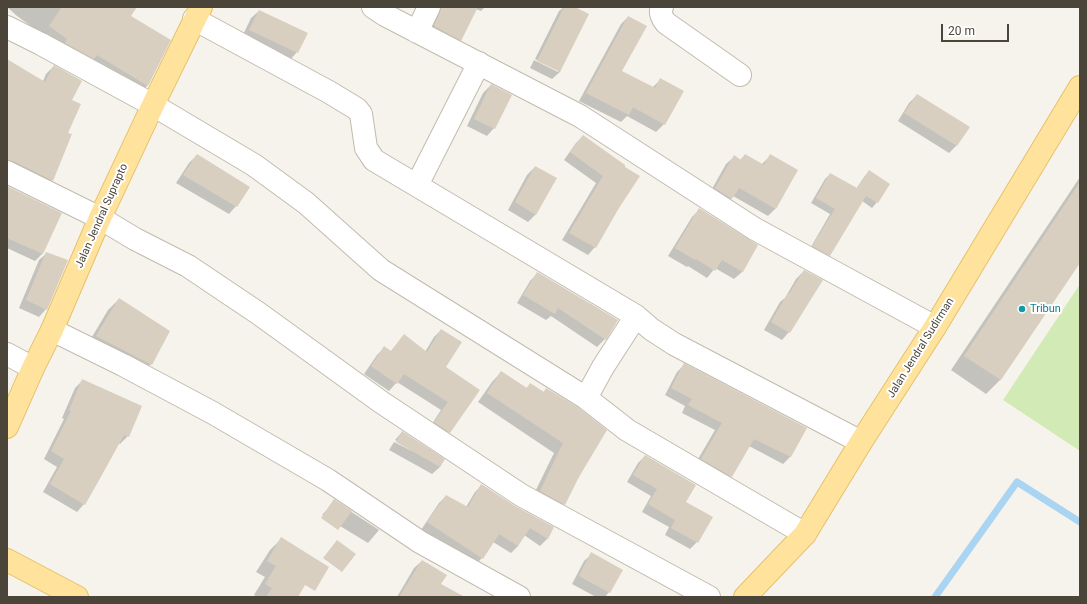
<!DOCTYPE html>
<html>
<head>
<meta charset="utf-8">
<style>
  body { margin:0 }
  #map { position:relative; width:1087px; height:604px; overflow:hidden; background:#f6f3ec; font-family:Roboto,sans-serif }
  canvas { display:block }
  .frame { position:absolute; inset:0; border:8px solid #4b4439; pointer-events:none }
  .scale { position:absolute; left:941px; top:24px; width:68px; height:18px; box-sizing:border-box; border:2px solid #4b4439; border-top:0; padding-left:5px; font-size:12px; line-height:14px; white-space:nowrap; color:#4b4439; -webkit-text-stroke:3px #fff; paint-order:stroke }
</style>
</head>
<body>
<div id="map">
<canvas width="1087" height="604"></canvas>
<div class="frame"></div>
<div class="scale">20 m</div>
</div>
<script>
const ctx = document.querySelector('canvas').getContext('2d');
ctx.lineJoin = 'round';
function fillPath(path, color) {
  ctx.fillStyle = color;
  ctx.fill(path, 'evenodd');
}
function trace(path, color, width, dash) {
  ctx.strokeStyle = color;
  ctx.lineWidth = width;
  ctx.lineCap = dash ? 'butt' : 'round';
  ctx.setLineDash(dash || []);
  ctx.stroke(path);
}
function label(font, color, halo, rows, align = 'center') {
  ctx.font = font + ' Roboto,sans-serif';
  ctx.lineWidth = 4;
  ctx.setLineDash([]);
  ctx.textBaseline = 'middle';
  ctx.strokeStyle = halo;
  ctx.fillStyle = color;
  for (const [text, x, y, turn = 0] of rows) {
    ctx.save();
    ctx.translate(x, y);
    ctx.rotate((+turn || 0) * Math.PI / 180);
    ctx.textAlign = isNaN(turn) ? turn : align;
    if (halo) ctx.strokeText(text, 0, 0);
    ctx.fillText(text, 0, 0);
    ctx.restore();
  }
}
fillPath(new Path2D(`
  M1080,284V451L1003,400Z`), '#d2eab5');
fillPath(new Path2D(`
  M7,7H136L130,16L147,86L140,93L60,47L17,16Z
  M436,7H485L481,11L476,9L461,40L450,51L423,37Z
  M564,7H573L560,72L552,79L530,68L534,60L558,72V70L535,59L559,11Z
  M259,11L297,52L290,60L242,37L251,18Z
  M628,17L621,72L653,87L661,79L664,124L656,132L627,116L621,122L579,101L621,24Z
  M7,60L43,81L46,74L54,66L70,100L67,133L52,180L44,188L7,169Z
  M491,85L494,128L487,136L467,126L483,93Z
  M917,95L968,127L956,146L949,153L898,121L909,103Z
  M583,136L624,166L618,207L595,247L588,255L562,240L596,183L564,160L576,143Z
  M197,155L236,206L229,214L176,183L189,163Z
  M745,155L762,164L770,156L776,208L768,216L733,196L724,206L708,196L726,164L734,157L740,160Z
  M535,167L536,214L528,222L508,210L527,175Z
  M869,172L877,202L872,208L862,201L829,255L824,260L808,252L830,214L811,203L825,179L830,174L856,189L864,177Z
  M1080,177V261L1000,380L986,394L951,370Z
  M7,187L61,214L42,254L35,261L7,248Z
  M700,209L757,245L742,272L734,279L715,268L707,278L688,266L687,267L668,256L692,217Z
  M47,253L46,309L39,317L19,308L39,260Z
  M804,271L789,332L782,340L764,330L780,302L785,298L796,279Z
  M538,273L617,320L605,339L597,347L551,316L546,320L517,303L530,281Z
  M119,299L151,364L140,375L86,347L108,310Z
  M441,330L445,368L478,390L449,432L442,439L428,430L441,410L397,382L389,391L364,374L377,355L384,348L390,352L404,336L425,352L434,337Z
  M684,365L805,428L790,457L783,464L749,446L731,476L724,483L694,466L715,430L682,413L685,406L665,395L677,372Z
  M501,372L526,389L530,384L543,393L546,389L578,477L564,504L555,513L531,500L554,453L478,402L492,382Z
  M83,380L128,436L120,444L118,443L84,504L77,512L43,492L57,467L44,459L64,419L62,418L75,388Z
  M402,432L444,460L440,467L432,474L389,450L394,442L412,451L408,447L395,440Z
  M645,456L684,502L697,542L690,549L665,535L669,527L642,512L651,496L627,482L638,463Z
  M482,485L515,507L552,527L547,539L540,546L524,535L518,546L511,553L493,542L482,558L475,565L421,530L439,503L446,496L466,507L475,492Z
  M335,501L379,530L368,543L322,515Z
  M281,539L282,597H257L254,595L265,577L256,572L270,550Z
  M592,554L609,592L605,597H596L572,584L584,561Z
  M422,561L440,584L463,597H397L414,568Z`), '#0003');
trace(new Path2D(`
  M935,597L1017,482L1080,522`), '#a9d4f2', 7);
fillPath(new Path2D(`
  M62,7H137L131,16L171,40L148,86L97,55L94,59L65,43L67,39L49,26Z
  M441,7H478L461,41L434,26L440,12Z
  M564,7H575L589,14L560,72L537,61Z
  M259,10L308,33L298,53L249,30Z
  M628,16L647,26L622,71L655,88L660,78L684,91L665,125L633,107L629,115L586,93Z
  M7,59L45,82L54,65L82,81L72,100L81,104L68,133L72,134L53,181L13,161L7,160Z
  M491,84L512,95L495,129L474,119Z
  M917,94L970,127L957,146L904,113Z
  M583,135L625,165V167L640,176L619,208L596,248L569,233L603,176L570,152Z
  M197,154L250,187L237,207L183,175Z
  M745,154L764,165L770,154L798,170L776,209L739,188L732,199L715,188L734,155L741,160Z
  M535,166L557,178L536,215L515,202Z
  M869,170L890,184L878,203L866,196L830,256L812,246L835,209L816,198L830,173L857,188Z
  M1080,182V263L1001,380L964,356Z
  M7,186L62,213L43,254L7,238Z
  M699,208L758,245L743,272L722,260L715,271L696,259L695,260L675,248Z
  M46,252L68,260L47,310L26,300Z
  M804,270L823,280L790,333L771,322L788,293L789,294Z
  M537,272L618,320L606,340L558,308L555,314L523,295Z
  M119,298L170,331L152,365L96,336Z
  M441,329L462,342L446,367L480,390L450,433L434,422L448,402L404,374L397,384L371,366L384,346L391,351L404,334L427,352Z
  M684,363L807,428L791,457L754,439L732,477L701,459L722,423L688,405L692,399L671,388Z
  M501,371L527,388L530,383L544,392L546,388L579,408L607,430L579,477L565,505L540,491L563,443L487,393Z
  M82,379L142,406L129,437L124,435L98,482L85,505L50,484L64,459L51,451L71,411L69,410Z
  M402,431L445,459L440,467L396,442Z
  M645,455L696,485L686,502L713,517L698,543L671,528L675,520L648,504L657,489L633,475Z
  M481,484L515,506L554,527L548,539L530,528L518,546L499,534L483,559L427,522L446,495L468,507Z
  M334,499L352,511L338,530L321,518Z
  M281,537L329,567L315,591L305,585L298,597H266L272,588L265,584L276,566L267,561Z
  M337,540L356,554L342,572L323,558Z
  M591,552L623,570L610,593L579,576Z
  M422,560L447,575L441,584L465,597H399Z`), '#d8cfc1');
const minor = new Path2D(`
  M373,7L385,15L580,116L755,229L935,327
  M662,7C659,13 662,18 666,23L740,75
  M194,19L329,92L357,109L361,114L366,148L374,160L636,316L651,329L674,344L861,442
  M7,27L41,44L153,105L254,165L306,203L381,270L586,398L627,430L805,534
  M417,32L429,7
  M7,172L100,218L135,239L188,266L258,313L381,402L521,495L709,597
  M417,185L479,63
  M52,330L123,365L213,413L328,480L420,542L519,597
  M7,354L33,368
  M586,398L603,367L636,316`);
const major = new Path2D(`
  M7,427L33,368L52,330L100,218L153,105L201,7
  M7,560L77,597
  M745,597L805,534L861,442L935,327L1080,87`);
trace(minor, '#c2bbae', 24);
trace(major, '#e6c16a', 24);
trace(minor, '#fff', 22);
trace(major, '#ffe39c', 22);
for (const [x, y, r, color] of [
  [1022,309,4,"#0f9aa8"]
]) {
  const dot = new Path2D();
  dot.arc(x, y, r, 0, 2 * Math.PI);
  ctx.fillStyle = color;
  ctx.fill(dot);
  trace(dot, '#fff', 1.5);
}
label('11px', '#4b4439', '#fff', [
  ["Jalan Jendral Suprapto",102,216,-66],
  ["Jalan Jendral Sudirman",921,348,-58]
]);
label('11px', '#0d838f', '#fff', [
  ["Tribun",1030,309]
], 'left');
</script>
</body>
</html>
